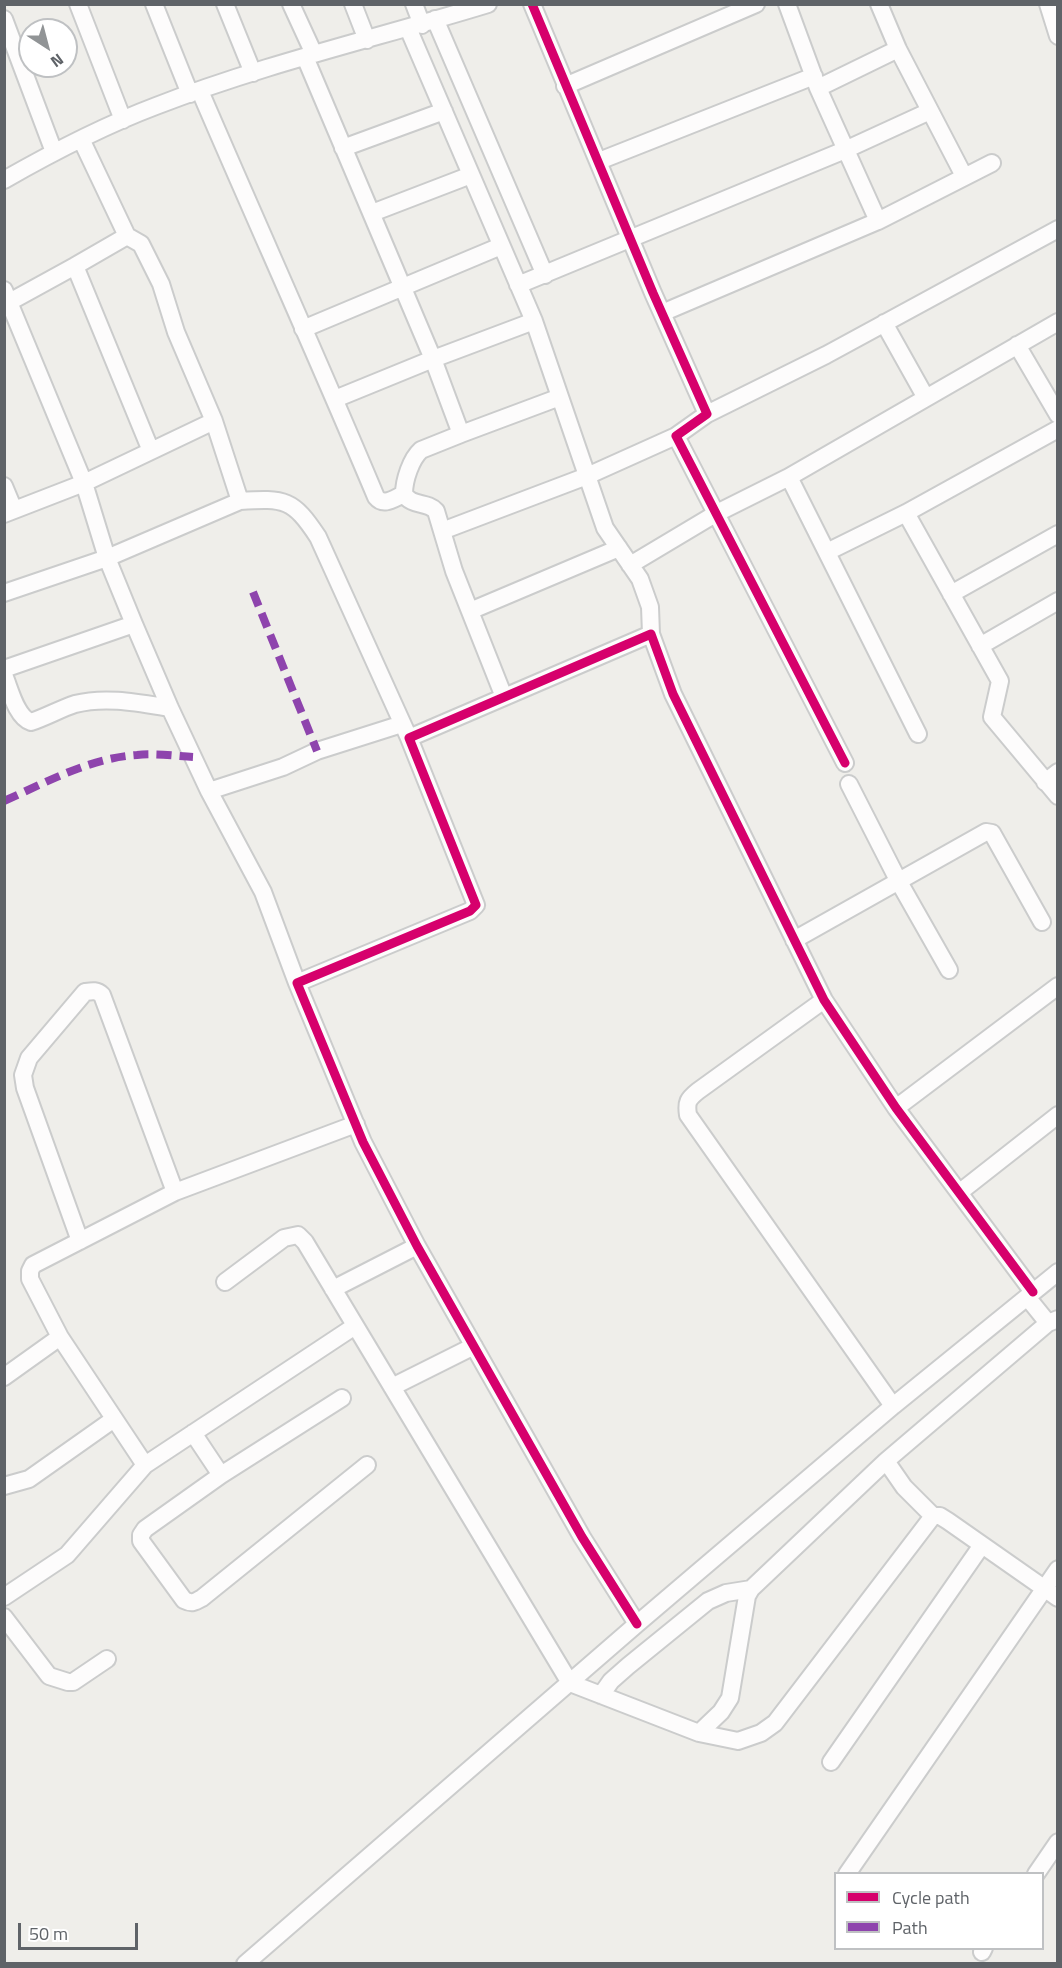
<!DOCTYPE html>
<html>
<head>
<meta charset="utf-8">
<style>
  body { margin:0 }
  #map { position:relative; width:1062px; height:1968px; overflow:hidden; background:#efeeea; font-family:"Titillium Web",sans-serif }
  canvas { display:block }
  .frame { position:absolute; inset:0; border:6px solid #5f6368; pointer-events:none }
  .legend { position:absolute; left:834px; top:1872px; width:210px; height:78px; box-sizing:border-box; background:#fff; border:2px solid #bfc1c3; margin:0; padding:8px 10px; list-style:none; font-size:18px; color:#5f6368 }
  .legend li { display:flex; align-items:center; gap:12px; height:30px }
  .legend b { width:30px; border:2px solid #bfc1c3 }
  .north { position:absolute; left:18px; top:18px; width:60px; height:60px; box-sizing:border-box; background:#fff; border:2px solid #bfc1c3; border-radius:50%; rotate:144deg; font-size:16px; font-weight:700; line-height:24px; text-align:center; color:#5f6368 }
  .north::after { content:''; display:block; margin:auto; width:21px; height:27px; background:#919496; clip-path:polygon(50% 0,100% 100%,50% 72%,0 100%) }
  .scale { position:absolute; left:18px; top:1923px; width:120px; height:27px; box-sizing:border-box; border:3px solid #5f6368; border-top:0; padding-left:8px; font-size:18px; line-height:21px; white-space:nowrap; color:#5f6368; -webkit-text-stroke:4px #fff; paint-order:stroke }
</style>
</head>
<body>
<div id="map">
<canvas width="1062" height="1968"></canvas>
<div class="frame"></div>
<ul class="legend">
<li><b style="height:8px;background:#d6006c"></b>Cycle path</li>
<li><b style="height:8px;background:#8e44ad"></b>Path</li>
</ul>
<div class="north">N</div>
<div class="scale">50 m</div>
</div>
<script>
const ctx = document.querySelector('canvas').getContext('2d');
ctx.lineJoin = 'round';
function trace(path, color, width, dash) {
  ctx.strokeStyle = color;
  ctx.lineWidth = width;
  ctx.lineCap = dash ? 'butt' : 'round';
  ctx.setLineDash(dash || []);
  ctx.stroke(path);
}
const minor = new Path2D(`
  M78,4L123,120
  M154,4L190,94
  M225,4L253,73
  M291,4L314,54
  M353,4L367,40
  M414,4L422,25
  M532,4L653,293L707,414L676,436L845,763
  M879,4L898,49L964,176
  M1048,4L1058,36
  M4,19L54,152
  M435,19L545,275
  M408,28L534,321L605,528L640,579L650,607L651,634
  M305,57L433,359L461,434L560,397
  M565,86L756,4
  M818,88L898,49
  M200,91C258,226 319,361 376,497C384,507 394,498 404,494
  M81,139L127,236L75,266L151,451
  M343,148L444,111
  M599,161L814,76
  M4,180C53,152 103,126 156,106C264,64 377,38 488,4
  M372,213L471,175
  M878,221L992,163
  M518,285L845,150L930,111
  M4,290L84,483L107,558L134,624L170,708L209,791L263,892L297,983
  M4,305L75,266
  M662,313L878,221L818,88L787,4
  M884,323L926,398
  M303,329L501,246
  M1017,345L1058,415
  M335,399L433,359L534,321
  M707,414L826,355L1058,229
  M461,434L421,450C411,459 404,480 404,494C412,507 427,501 436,511L454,571L504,697
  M789,477L1058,322
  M4,486L14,510
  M240,501C285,498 293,499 318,537L409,738
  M906,513L1000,681L992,717L1058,796
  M4,514L84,483L214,421L176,332L161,284L141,244L127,236
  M442,531L587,476L676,436
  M827,552L906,513L1058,429
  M630,565L717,513L789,477L918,734
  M4,593L107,558L240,501L214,421
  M951,594L1058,534
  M470,611L619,548
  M980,646L1058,601
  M4,669L134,624
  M4,675C10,689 16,717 31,722C46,717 60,709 75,704C106,696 139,703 170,708
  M1045,782L1058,772
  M849,784L899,882L949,970
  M209,791L283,767L317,751L402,724
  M794,940L986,832L992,833L1042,922
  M824,1000L698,1091C688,1099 686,1102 688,1115L893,1406
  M896,1108L1058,986
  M960,1192L1058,1115
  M80,1241L25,1088L23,1075L29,1058L85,992C92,991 97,990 102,995L175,1192
  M225,1282L284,1238L298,1235L305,1242L570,1683L699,1733L738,1741L761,1733L775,1723L933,1516H940L948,1521L1058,1598
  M333,1289L417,1246
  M1027,1297L1048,1323
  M355,1326L145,1465L60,1337L30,1279V1271L33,1265L175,1192L356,1124
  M4,1377L60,1337
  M392,1387L474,1346
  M193,1433L221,1475L342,1398
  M886,1461L904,1487L933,1516
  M221,1475L145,1529L141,1535V1541L184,1600C192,1604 195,1602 202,1598L367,1465
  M4,1486L29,1479L114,1419
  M4,1597L67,1555L145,1465
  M4,1617L49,1676L68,1682H73L107,1659
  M637,1624L582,1537L417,1246L363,1142L297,983L470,911L476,905L409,738L651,634L673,694L824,1000L896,1108L1033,1292
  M601,1695L611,1681L628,1666L708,1601L726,1593L751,1589
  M699,1733L721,1712L730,1698L747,1596L751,1589L886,1461L1048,1323L1058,1319
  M831,1762L982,1545
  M847,1874L1058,1569
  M1036,1874L1058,1842
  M982,1952L984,1948
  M245,1964L637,1624L893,1406L1058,1272`);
trace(minor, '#cbcccc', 20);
trace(minor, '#fdfcfc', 16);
trace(new Path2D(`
  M253,592L317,751
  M4,801C47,782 90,758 137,755C155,753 175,756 193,757`), '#8e44ad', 8, [15, 8]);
trace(new Path2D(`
  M532,4L653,293L707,414L676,436L845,763
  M637,1624L582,1537L417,1246L363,1142L297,983L470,911L476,905L409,738L651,634L673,694L824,1000L896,1108L1033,1292`), '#d6006c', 9);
</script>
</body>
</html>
